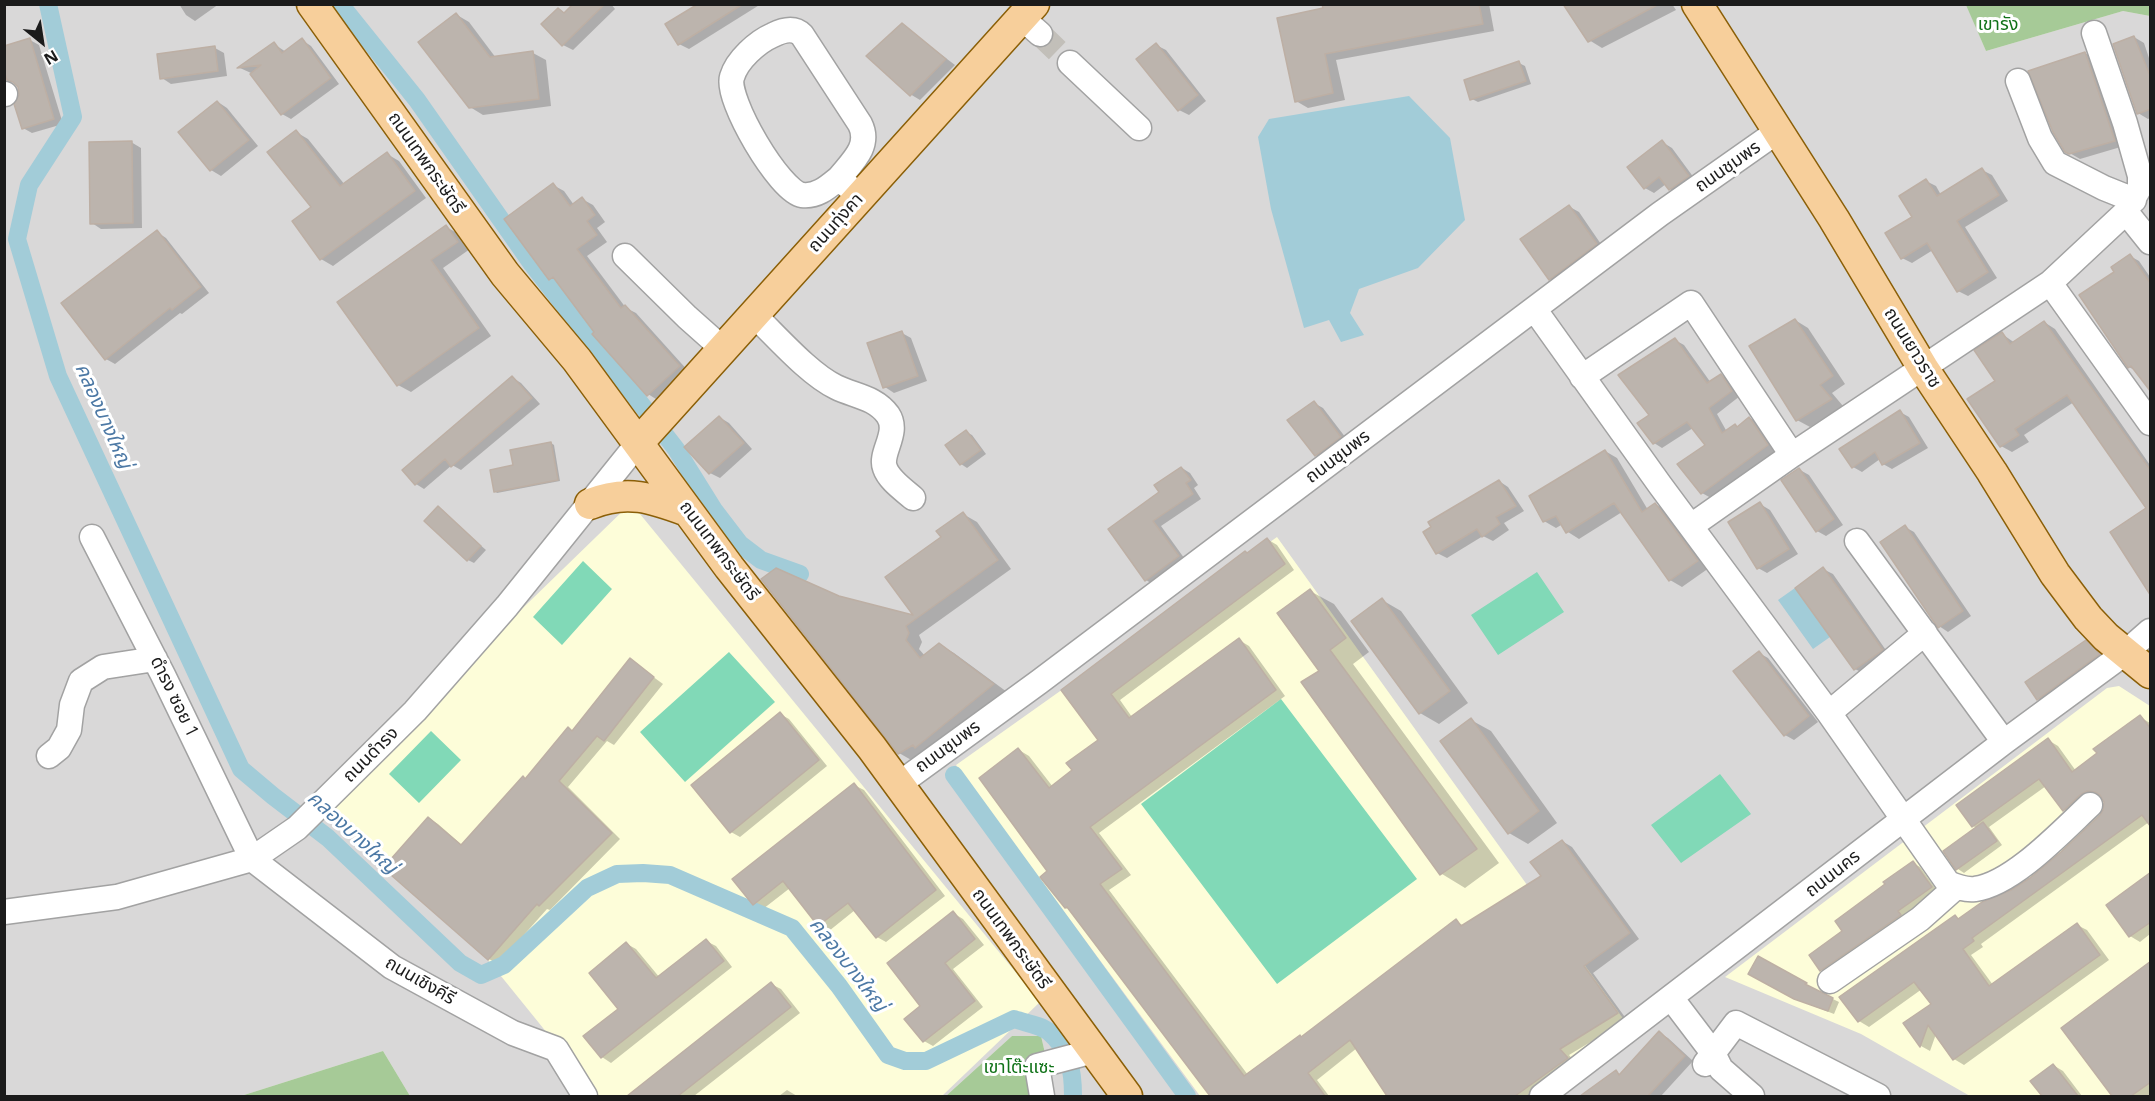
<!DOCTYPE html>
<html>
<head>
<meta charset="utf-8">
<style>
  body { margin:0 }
  #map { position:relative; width:2155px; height:1101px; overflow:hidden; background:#ece8e1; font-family:"Open Sans",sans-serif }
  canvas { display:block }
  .frame { position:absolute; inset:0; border:6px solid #1b1b1b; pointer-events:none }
  .north { position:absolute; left:12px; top:12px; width:60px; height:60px; -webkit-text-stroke:4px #fff; paint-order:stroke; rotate:150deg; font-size:16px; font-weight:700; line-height:24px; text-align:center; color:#1b1b1b }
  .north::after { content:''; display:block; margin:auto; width:21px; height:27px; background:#1b1b1b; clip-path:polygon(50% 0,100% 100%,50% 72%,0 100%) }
</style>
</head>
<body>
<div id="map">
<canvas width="2155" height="1101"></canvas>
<div class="frame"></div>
<div class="north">N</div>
</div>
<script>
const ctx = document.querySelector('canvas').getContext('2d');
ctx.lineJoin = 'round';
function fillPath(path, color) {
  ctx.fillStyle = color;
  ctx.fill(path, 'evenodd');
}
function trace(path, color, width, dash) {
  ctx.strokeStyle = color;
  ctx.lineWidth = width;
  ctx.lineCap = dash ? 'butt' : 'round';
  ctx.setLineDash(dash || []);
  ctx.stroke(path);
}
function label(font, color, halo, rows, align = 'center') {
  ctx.font = font + ' "Open Sans","Noto Sans Thai",sans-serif';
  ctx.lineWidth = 6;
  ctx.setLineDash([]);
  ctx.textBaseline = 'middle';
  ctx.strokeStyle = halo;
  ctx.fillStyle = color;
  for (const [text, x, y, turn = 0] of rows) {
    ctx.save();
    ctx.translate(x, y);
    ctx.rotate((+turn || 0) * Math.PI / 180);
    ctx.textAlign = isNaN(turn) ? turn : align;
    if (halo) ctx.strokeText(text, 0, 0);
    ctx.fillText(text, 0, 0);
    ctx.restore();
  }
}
fillPath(new Path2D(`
  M1966,4L1986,51L2123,11L2150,16V1096H1055L1041,1036H1012L946,1096H410L383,1051L241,1096H5V5Z`), '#d9d8d8');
fillPath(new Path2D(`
  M631,503L1040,1002L942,1096H598L488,960L324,801Z
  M1277,537L1627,1024L1526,1096H1200L956,765Z
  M2119,686L2150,706V1096H1970L1861,1034L1725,977L2107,688Z`), '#fdfdd9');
fillPath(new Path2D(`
  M1966,5H2150V16L2123,11L1986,51Z
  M1012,1036H1041L1055,1096H946Z
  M383,1051L410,1096H241Z`), '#a6ca97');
fillPath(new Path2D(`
  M583,561L612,589L562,645L533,617Z
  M1537,572L1564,612L1498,655L1471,615Z
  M729,652L775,702L685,782L640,732Z
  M1281,699L1417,879L1277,984L1141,804Z
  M431,731L461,760L419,803L389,774Z
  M1720,774L1751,814L1681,863L1651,825Z`), '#81d9b7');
fillPath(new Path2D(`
  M1409,96L1450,138L1465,220L1418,268L1359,289L1350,313L1364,335L1341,342L1329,320L1304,328L1271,209L1258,137L1269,119Z
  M1795,588L1830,637L1813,649L1778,600Z`), '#a2ccd8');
fillPath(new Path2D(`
  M179,4H219L195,21L186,15Z
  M575,4H611L615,9L573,50L563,45L558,10L565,14Z
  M695,4H761L689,49L679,44L697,7Z
  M1332,4H1489L1494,31L1336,60L1345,100L1308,108L1296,101L1324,9Z
  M1565,4H1672L1676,10L1602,48L1589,40Z
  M457,15L469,22L496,58L533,53L546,60L551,106L483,115L470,107Z
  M902,25L955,65L920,100L910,94Z
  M2134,37L2144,43L2150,61V118L2148,119L2138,113Z
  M30,40L39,45L63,124L32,133L23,128Z
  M302,40L311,46L339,84L291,119L282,114L251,73L240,68L274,44L286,52Z
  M1156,45L1166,50L1206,101L1189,115L1179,110L1138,59Z
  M215,48L224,53L227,76L171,84L162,78Z
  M2085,53L2095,59L2124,146L2080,159L2066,151Z
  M1519,63L1525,66L1531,84L1478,102L1472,99Z
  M218,102L227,108L258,146L221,176L211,170L181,132Z
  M296,132L308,139L345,185L387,154L399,161L426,198L333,266L321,259L313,207Z
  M131,142L141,148L142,228L101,229L92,223Z
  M1662,142L1672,148L1697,182L1679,195L1670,189L1666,184L1654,193L1645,188Z
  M1982,170L1992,175L2008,201L1965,227L1997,278L1968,296L1958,291L1933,250L1912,263L1902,258L1926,181L1936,186L1941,195Z
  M553,185L564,191L574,205L582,199L593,205L605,222L597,228L607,242L587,256L626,308L636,313L690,373L659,401L648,394L560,285L550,279Z
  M1570,207L1579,212L1605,250L1559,284L1550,279Z
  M446,227L459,234L470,249L443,268L491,336L411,392L398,385L339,302Z
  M157,232L166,238L209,293L182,314L180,313L115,364L106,359Z
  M2130,256L2139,261L2150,277V390L2136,371L2129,367L2116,272Z
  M1795,320L1808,328L1845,384L1832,393L1843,406L1810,427L1797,420Z
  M2044,322L2055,329L2150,465V593L2148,509L2074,402L2024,435L2029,442L2012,452L2001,446L1997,382L2002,334L2015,343Z
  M902,333L911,338L927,381L894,393L885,387Z
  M1675,340L1684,345L1711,383L1721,375L1730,380L1740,396L1717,414L1727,432L1738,428L1750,418L1758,423L1776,451L1711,498L1702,493L1679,464L1707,445L1693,428L1662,448L1654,443L1652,416Z
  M513,378L521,383L540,404L461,470L452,465L424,489L416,484Z
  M1314,403L1323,408L1349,442L1325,461L1316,455Z
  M1900,412L1909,417L1928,448L1892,469L1883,464L1880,459L1862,472L1853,467Z
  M719,417L729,423L752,449L720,478L710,473Z
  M966,432L972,435L986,454L967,468L961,464L947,445Z
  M551,443L554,445L560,481L497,493L495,491L515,466Z
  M1605,451L1617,458L1648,510L1655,504L1667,511L1709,568L1682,587L1670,580L1622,512L1579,539L1568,532L1563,524L1556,528L1544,521Z
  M1182,468L1190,473L1198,485L1194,488L1201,499L1161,526L1187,562L1154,585L1146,580L1110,530L1161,493Z
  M1800,470L1809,475L1843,525L1826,536L1817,531Z
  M1499,481L1508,487L1524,511L1504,523L1509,530L1493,541L1483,536L1447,558L1437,553Z
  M1760,504L1770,510L1798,554L1767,573L1758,568Z
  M438,508L486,550L474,563L468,560Z
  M963,514L977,522L1011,569L919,635L922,642L919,649L925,656L940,645L954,653L1007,692L913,761L899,753L839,597L916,618L943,538Z
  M1905,527L1914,532L1971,616L1948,632L1939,626Z
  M1267,539L1277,545L1294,570L1120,700L1132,717L1239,640L1249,646L1285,696L1099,833L1131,875L1109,890L1248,1075L1302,1038L1456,921L1464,926L1543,877L1562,841L1572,847L1639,939L1593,973L1627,1020L1569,1055L1577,1065L1531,1096H1389L1357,1048L1317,1080L1329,1096H1212L1072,910L1066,907L1049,871L1019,750L1029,756L1053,787L1074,771L1100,740L1063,690Z
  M1823,569L1833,574L1890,656L1865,674L1855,669Z
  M1310,591L1334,604L1369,652L1353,664L1499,863L1465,888L1442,874L1303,683L1321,671Z
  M1382,600L1401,611L1468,703L1439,724L1420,713Z
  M2086,642L2095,648L2108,660L2048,704L2038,699Z
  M1759,653L1768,658L1818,722L1794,740L1785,735Z
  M630,660L663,684L614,745L607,741L568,787L620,839L550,910L547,909L498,964L489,959L429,818L438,824L462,845L573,732Z
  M780,714L789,719L827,766L740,837L731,832Z
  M2140,717L2150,723V825L2149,822L1981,944L1983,947L1971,955L1993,985L2077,925L2087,930L2109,960L1964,1065L1954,1059L1936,1034L1930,1051L1921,1046L1905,1023L1933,1004L1922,989L1869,1027L1859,1021L1841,997L1955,917L1960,920L2030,880L2101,816L2105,810V802L2102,796H2098L2090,800L2074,816L2064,810L2046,786L1989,827L2002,845L1964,873L1958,869L1945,852L1977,828L1973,826L2048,740L2058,746L2076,771L2099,754Z
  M1471,720L1491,731L1557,823L1528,844L1509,833Z
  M854,785L864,790L945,896L886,942L877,937L855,910L829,931L819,925L790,888L763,909L754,904Z
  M1913,863L1920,867L1938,892L1829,974L1822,970L1887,885Z
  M2150,874V934L2140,942L2130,936Z
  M953,913L963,919L984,945L953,969L983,1007L933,1046L924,1041L922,1006Z
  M706,941L716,946L732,967L611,1063L602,1057L620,1009L627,944L636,949L660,978Z
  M1758,958L1811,987L1810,988L1839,1002L1834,1014L1803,1002L1750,973Z
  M2150,963V1096H2114L2063,1028Z
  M771,984L781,989L800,1013L694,1096H629Z
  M1659,1033L1668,1038L1693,1061L1661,1096H1582L1616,1072L1621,1075Z
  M2053,1065L2063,1071L2082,1096H2044L2032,1081Z
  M787,1090L797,1096H798H779Z`), '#0003');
trace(new Path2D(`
  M48,4L73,117L29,185L17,239L58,376L241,769L273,796L328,838L460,963L481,975L504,965L587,888L617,874L643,873L670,875L792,928L839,986L888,1055L905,1061H926L1014,1019C1025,1023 1041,1025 1049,1032C1070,1050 1073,1071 1073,1096
  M340,4L417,100L532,264L676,449L714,510L740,544L761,560L800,574
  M954,775L1187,1096`), '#a2ccd8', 18);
const building = new Path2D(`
  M573,4H605L562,46L541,24L558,8L564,13Z
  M698,4H743L678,45L665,24Z
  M1322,4H1479L1483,24L1325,54L1333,93L1295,102L1277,18L1323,8Z
  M1563,4H1659L1588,42Z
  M456,13L490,57L533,51L539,99L469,108L418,42Z
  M902,23L946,59L910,96L866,56Z
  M2134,36L2151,78V109L2137,114L2113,44Z
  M30,38L54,119L22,129L14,104L19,95L18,87L13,82L7,80L4,71V46Z
  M302,38L331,78L281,115L250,74L261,65L237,68L274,42L282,53Z
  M1156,43L1198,95L1178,111L1136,59Z
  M215,46L218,71L160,79L157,54Z
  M2085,52L2115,141L2069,154L2065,152L2053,132L2028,71Z
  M1519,61L1526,81L1470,100L1464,80Z
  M217,101L249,140L210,171L178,132Z
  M296,130L340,186L387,152L415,191L320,260L292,221L311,207L267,152Z
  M1662,140L1689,176L1669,190L1659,177L1644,189L1627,167Z
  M132,141L133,223L90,224L89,142Z
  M1982,168L1999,195L1957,221L1988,272L1957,292L1927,243L1901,259L1885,233L1912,217L1899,196L1926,179L1937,196Z
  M553,183L570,206L582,197L595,215L587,221L597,235L577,249L621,308L625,305L680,366L647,396L592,334L594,332L553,277L549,280L504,219Z
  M1569,205L1597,244L1549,280L1520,239Z
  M446,225L458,242L431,260L479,328L397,386L337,302Z
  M157,230L201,287L172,310L170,308L105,360L61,303Z
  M2130,254L2151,284V392L2131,366L2128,368L2079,295L2114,272L2111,267Z
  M1795,319L1833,376L1820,385L1832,399L1796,421L1749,346Z
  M2044,321L2151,471V596L2110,532L2146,508L2067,395L2015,429L2019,435L2000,447L1967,399L1995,381L1974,350L2002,332L2010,344Z
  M902,331L918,376L883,388L867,343Z
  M1675,338L1707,383L1721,374L1732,391L1709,408L1722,433L1735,424L1737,427L1749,417L1768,445L1701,494L1677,464L1705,445L1687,422L1653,444L1637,423L1649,415L1618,375Z
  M512,376L532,398L451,467L445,459L415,485L402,470Z
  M1314,401L1341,437L1315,456L1287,420Z
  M1900,410L1920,443L1882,465L1875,452L1852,468L1839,449Z
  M719,416L744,443L709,474L684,447Z
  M966,430L981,450L960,465L945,445Z
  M551,442L558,480L494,492L490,470L513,465L510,450Z
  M1605,450L1642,512L1655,503L1698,561L1669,581L1614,503L1566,533L1556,516L1543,522L1529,496Z
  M1181,467L1191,480L1186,483L1193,494L1153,521L1179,556L1145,581L1108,529L1159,492L1154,485Z
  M1799,468L1834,519L1816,532L1781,480Z
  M1499,480L1516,506L1496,517L1500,524L1482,537L1477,529L1436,554L1423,532L1431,527L1428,522Z
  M1760,502L1789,549L1757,569L1728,522Z
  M438,506L481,546L467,561L424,521Z
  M963,512L998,560L906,626L909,633L906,640L920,658L939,643L994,684L915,748L913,745L898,754L761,579L776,568L839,596L913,615L885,577L941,537L936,531Z
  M1905,525L1963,611L1938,628L1880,542Z
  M1267,538L1285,564L1111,694L1129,718L1239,638L1276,690L1090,827L1122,869L1100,884L1244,1076L1300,1035L1301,1037L1456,919L1461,926L1541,876L1530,862L1562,840L1630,933L1584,966L1618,1013L1560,1049L1568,1058L1515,1096H1387L1350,1040L1308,1073L1325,1096H1210L1067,907L1065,908L1040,877L1047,871L979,778L1018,748L1049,788L1072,770L1066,763L1098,740L1061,690L1245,551L1247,553Z
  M1823,567L1883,650L1854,670L1795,588Z
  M1310,589L1346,638L1330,650L1477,849L1440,875L1301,682L1319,671L1277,613Z
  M1382,598L1450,691L1419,714L1351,621Z
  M2086,640L2100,654L2037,700L2025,682Z
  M1759,651L1809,716L1784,736L1733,671Z
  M630,658L654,677L604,741L597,736L559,781L612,833L539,906L537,904L488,960L383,868L428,817L461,845L523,776L525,779L568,727L572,731Z
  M780,712L819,760L730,833L691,785Z
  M2140,715L2151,729V827L2142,815L1972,938L1974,941L1963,949L1989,986L2077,923L2100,955L1953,1060L1928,1025L1920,1047L1903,1023L1931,1004L1914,982L1858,1022L1839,997L1955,915L1958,919L1982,902L2011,890L2030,878L2061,852L2100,815L2103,810L2104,802L2100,795L2095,792L2087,791L2080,795L2063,811L2039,779L1972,827L1956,805L2048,738L2072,772L2097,753L2093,749Z
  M1471,718L1539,811L1508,834L1440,741Z
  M854,783L936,890L876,938L848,903L818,926L783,881L753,905L732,879Z
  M1983,822L1997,841L1956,870L1943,851Z
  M1913,861L1932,887L1898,911L1901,915L1820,971L1809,955L1842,931L1835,921L1885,884L1883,882Z
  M2151,872V922L2129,937L2106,905Z
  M953,911L975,939L945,963L975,1001L923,1042L904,1019L920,1006L887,963Z
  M706,939L724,961L601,1058L583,1036L618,1009L589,973L626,942L656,978Z
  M1758,956L1807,983L1805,984L1833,998L1828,1011L1794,999L1748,974Z
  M2151,961V1082L2131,1096H2112L2061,1028Z
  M771,982L791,1007L678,1096H627Z
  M1659,1031L1685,1056L1648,1096H1580L1616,1070L1619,1075Z
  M2053,1064L2078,1096H2042L2030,1081Z`);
fillPath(building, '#bcb4ad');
trace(building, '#bdafa4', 1.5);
trace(new Path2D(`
  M1040,34L1070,63`), '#c2bfb9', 24, [24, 12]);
const minor = new Path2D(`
  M1022,18L1040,34
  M1070,63L1139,128
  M2018,81L2040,138L2055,163L2104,188L2134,200
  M4,94H5
  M839,178C828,187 817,197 802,195C780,192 725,99 732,77C737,60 757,42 773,35C783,30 794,27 802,35L860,124C871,146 852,162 839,178L860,197
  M2126,212L2150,242
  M625,256L687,317L723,349
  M2050,283L2150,423
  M1535,310L1660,485L1829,713L1948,883C1957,887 1965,890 1975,889C2013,884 2062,831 2090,805
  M754,315C777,337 809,374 836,387C854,396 875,397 888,415C900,433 879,453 885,468C889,480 904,490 913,498
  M1582,377L1691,303L1792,455
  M1691,526L1792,455L2050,283L2126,212L2140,187V176L2125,123L2094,33
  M92,537L163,675L252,859L392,967L513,1033L556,1049L585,1096
  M1857,541L2004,742
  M1829,713L1925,633
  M49,756L59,748L69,730L72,705L81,681L103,667L155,659
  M899,784L1039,682L1660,214L1778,131
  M4,912L117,897L252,859L297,828L415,711L507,606L639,442
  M1830,981L1920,919L1956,887
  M1672,999L1713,1053L1721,1069L1752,1096
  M1705,1064L1736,1023L1878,1096
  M1042,1096L1037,1066L1094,1051
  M1542,1096L2004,742L2125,653L2150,631`);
const major = new Path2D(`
  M312,4L505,274L577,360L729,567L872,748L1127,1096
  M1697,4L1834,219L1923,368L1992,472L2055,574L2088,618L2106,637L2150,673
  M639,442L1034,4
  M590,504C627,489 652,498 687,511`);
trace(minor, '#a2a2a2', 27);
trace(major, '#8b5f07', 33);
trace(minor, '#fff', 24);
trace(major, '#f7cf9b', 30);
label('18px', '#107218', '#fff', [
  ["เขารัง",1998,25],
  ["เขาโต๊ะแซะ",1019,1068]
]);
label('18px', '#1b1b1b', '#fff', [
  ["ถนนเทพกระษัตรี",426,163,55],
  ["ถนนชุมพร",1728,167,-35],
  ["ถนนทุ่งคา",836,223,-48],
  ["ถนนเยาวราช",1912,348,58],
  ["ถนนชุมพร",1338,457,-37],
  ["ถนนเทพกระษัตรี",719,551,53],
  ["ดำรง ซอย 1",174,697,64],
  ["ถนนชุมพร",948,747,-36],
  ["ถนนดำรง",371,755,-45],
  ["ถนนนคร",1833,874,-38],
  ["ถนนเทพกระษัตรี",1011,939,54],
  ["ถนนเชิงคีรี",420,981,30]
]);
label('italic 20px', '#4d79a5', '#fff', [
  ["คลองบางใหญ่",103,416,66],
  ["คลองบางใหญ่",352,833,42],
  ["คลองบางใหญ่",848,965,52]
]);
</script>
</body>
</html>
